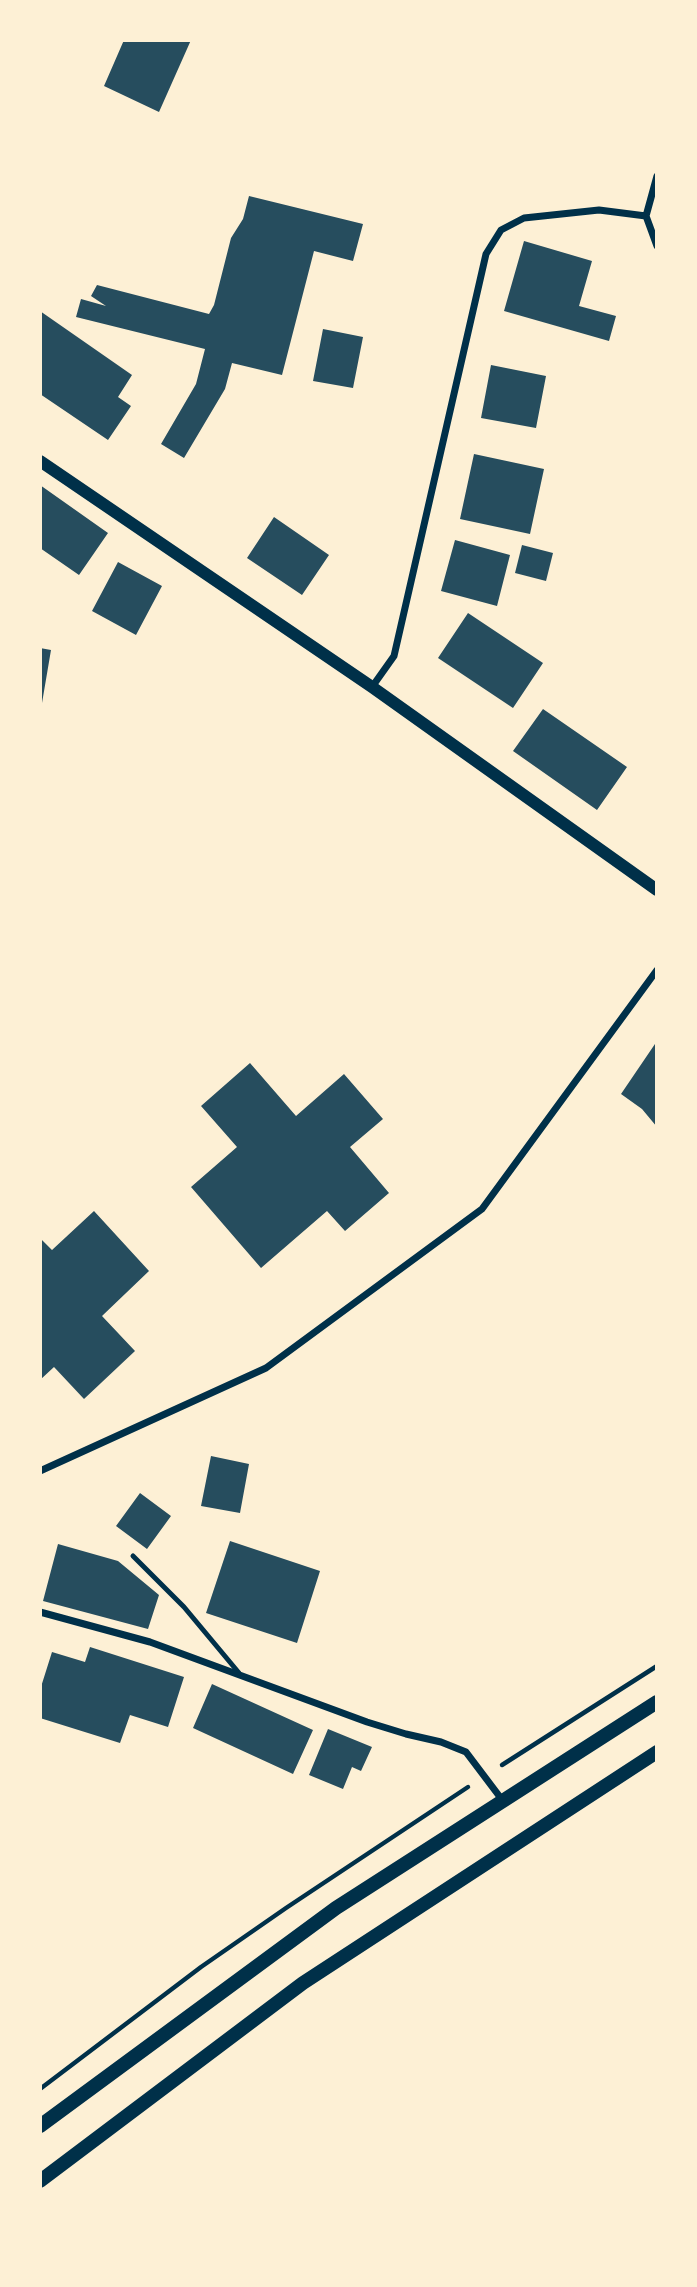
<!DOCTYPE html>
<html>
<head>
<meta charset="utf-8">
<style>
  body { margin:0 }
  #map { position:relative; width:697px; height:2287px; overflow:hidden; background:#fdf0d5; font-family:"Golos Text",sans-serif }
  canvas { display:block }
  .frame { position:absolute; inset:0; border:42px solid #fdf0d5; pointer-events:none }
</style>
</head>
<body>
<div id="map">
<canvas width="697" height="2287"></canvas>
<div class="frame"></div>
</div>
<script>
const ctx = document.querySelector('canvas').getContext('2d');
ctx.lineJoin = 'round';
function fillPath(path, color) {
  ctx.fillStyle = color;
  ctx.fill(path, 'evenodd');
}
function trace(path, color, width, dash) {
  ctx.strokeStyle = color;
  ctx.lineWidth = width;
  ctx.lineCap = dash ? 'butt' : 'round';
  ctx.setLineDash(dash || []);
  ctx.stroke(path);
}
fillPath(new Path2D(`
  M124,40H191L159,112L104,86Z
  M249,196L363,224L353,261L314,251L282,375L232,363L225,389L184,458L161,444L196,384L205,349L76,317L81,299L106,306L91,296L97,285L209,314L214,305L231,238L243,219Z
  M524,241L592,261L579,306L616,316L609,341L504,311Z
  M40,311L132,375L118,397L131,406L108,440L40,394Z
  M323,329L363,337L353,388L313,381Z
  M491,365L546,376L536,428L481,418Z
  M474,454L544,469L530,534L460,519Z
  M40,485L108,533L79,575L40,548Z
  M274,517L329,555L302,595L247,558Z
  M455,540L510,555L497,606L441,591Z
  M522,545L553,553L546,581L515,573Z
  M118,562L162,586L136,635L92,611Z
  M468,613L543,663L513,708L438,658Z
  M40,648L51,650L42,703H40Z
  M543,709L627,767L597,810L513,751Z
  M657,1041V1127L642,1109L621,1094Z
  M250,1063L296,1116L344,1074L383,1119L350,1147L389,1193L345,1231L327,1211L261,1268L191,1187L237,1147L201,1106Z
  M94,1211L149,1271L102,1316L135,1351L84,1399L54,1367L40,1380V1238L52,1250Z
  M211,1456L249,1464L240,1513L201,1506Z
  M140,1493L171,1516L147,1549L116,1526Z
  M230,1541L320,1571L297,1643L206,1613Z
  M58,1544L118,1561L159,1595L148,1629L43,1601Z
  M90,1647L184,1677L168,1727L130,1715L120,1743L40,1718V1690L52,1652L85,1662Z
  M212,1684L313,1730L293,1774L193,1728Z
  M328,1729L372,1747L361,1771L352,1767L343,1789L309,1775Z`), '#264d5e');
trace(new Path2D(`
  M502,1765L657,1666
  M40,2089L201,1967L286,1908L468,1787`), '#003049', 4.5);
trace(new Path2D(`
  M133,1556L184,1607L239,1673`), '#003049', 5);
trace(new Path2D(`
  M646,216L657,176
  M646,216L657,246
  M372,687L394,656L486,254L501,230L524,218L599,210L646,216
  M40,1471L266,1368L482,1209L657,970
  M40,1612L150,1642L367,1722L406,1734L441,1742L466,1752L503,1801`), '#003049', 7);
trace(new Path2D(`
  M40,461L372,687L657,890`), '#003049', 12);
trace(new Path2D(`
  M40,2126L336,1908L657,1702
  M40,2181L303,1983L657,1752`), '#003049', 14);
</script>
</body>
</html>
